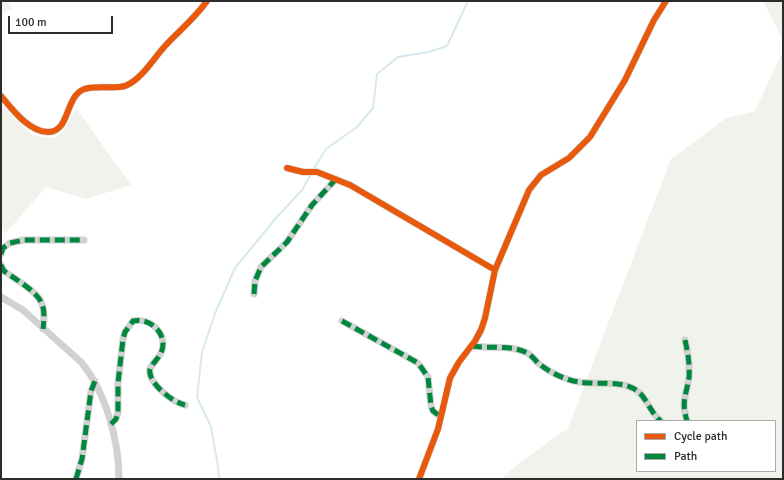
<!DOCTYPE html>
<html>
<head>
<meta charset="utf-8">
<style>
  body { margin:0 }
  #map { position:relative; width:784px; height:480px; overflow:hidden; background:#fff; font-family:Signika,sans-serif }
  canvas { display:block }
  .frame { position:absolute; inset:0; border:2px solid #2c2c2c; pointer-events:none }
  .legend { position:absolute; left:636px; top:420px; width:140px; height:52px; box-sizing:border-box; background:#fff; border:1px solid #ababab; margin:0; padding:5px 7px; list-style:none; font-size:12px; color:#2c2c2c }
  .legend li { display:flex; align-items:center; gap:8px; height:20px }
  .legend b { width:20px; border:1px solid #ababab }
  .scale { position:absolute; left:8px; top:16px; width:105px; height:18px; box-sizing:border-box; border:2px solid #2c2c2c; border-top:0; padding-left:5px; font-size:12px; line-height:14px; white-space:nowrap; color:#2c2c2c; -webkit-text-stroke:3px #fff; paint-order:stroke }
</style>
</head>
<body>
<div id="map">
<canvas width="784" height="480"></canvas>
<div class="frame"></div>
<ul class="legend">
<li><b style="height:5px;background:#e8590c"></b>Cycle path</li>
<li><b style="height:5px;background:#00873e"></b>Path</li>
</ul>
<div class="scale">100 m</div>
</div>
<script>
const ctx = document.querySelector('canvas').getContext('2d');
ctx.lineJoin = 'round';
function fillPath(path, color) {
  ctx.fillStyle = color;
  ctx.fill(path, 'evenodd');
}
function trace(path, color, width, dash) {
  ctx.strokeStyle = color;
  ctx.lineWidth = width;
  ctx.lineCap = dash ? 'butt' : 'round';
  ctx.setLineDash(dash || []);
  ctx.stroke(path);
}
fillPath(new Path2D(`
  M1,1H8L12,9L1,14Z
  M765,1H783V40L764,3Z
  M783,50V479H501L518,464L568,428L671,159L726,118L755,111ZM637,421H775V471H637Z
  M1,104L32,135L55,138L65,129L76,108L131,185L86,199L46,187L6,233L1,228Z`), '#f0f3eb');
trace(new Path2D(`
  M313,170L326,149L357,127L373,108L377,74L398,57L428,52L447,46L468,1
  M219,479L218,466L211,427L197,397L202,352L216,311L235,268L276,218L302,190L311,174`), '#d7e9ef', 2);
trace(new Path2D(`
  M1,96C12,109 29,132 48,132C68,132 66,103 78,93C88,83 111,90 125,86C141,80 154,58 165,46C179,31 195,18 207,1
  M287,168L303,172H317L350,185L495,270
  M1,254L3,248L10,243L24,240H84
  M1,265L4,271C15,279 37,291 42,304C45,312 44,320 43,329
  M254,294L255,281L261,267L287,242L312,205L336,179
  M1,297L23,310L81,362C106,392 119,441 119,479
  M342,321L418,363L428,377L431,406L433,411L441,417
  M685,340C688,353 690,365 689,378C686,396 681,401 687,421
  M472,346C490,349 512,344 529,354C532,356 535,360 538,363C549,372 565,380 579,382C596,385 622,380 636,390C647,397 650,413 661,421
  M111,424L116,419L118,413V383L123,339L125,332L133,321C151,317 169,335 161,353C158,359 152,364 150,369C147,383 174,403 185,405
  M76,479L82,459L91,391L95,381
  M419,479L438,429L450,378L459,362L475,341L481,330L485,318L495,270L529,190L541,175L569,158L590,137L625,80L654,20L666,1`), '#d1d1d1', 7);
trace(new Path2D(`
  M1,254L3,248L10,243L24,240H84
  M1,265L4,271C15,279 37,291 42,304C45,312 44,320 43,329
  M254,294L255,281L261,267L287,242L312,205L336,179
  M342,321L418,363L428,377L431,406L433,411L441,417
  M685,340C688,353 690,365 689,378C686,396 681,401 687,421
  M472,346C490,349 512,344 529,354C532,356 535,360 538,363C549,372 565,380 579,382C596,385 622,380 636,390C647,397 650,413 661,421
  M111,424L116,419L118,413V383L123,339L125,332L133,321C151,317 169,335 161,353C158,359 152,364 150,369C147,383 174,403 185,405
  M76,479L82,459L91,391L95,381`), '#00873e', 5, [10, 5]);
trace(new Path2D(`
  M1,96C12,109 29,132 48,132C68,132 66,103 78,93C88,83 111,90 125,86C141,80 154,58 165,46C179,31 195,18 207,1
  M287,168L303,172H317L350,185L495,270
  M419,479L438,429L450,378L459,362L475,341L481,330L485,318L495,270L529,190L541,175L569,158L590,137L625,80L654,20L666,1`), '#e8590c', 6);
</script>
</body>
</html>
